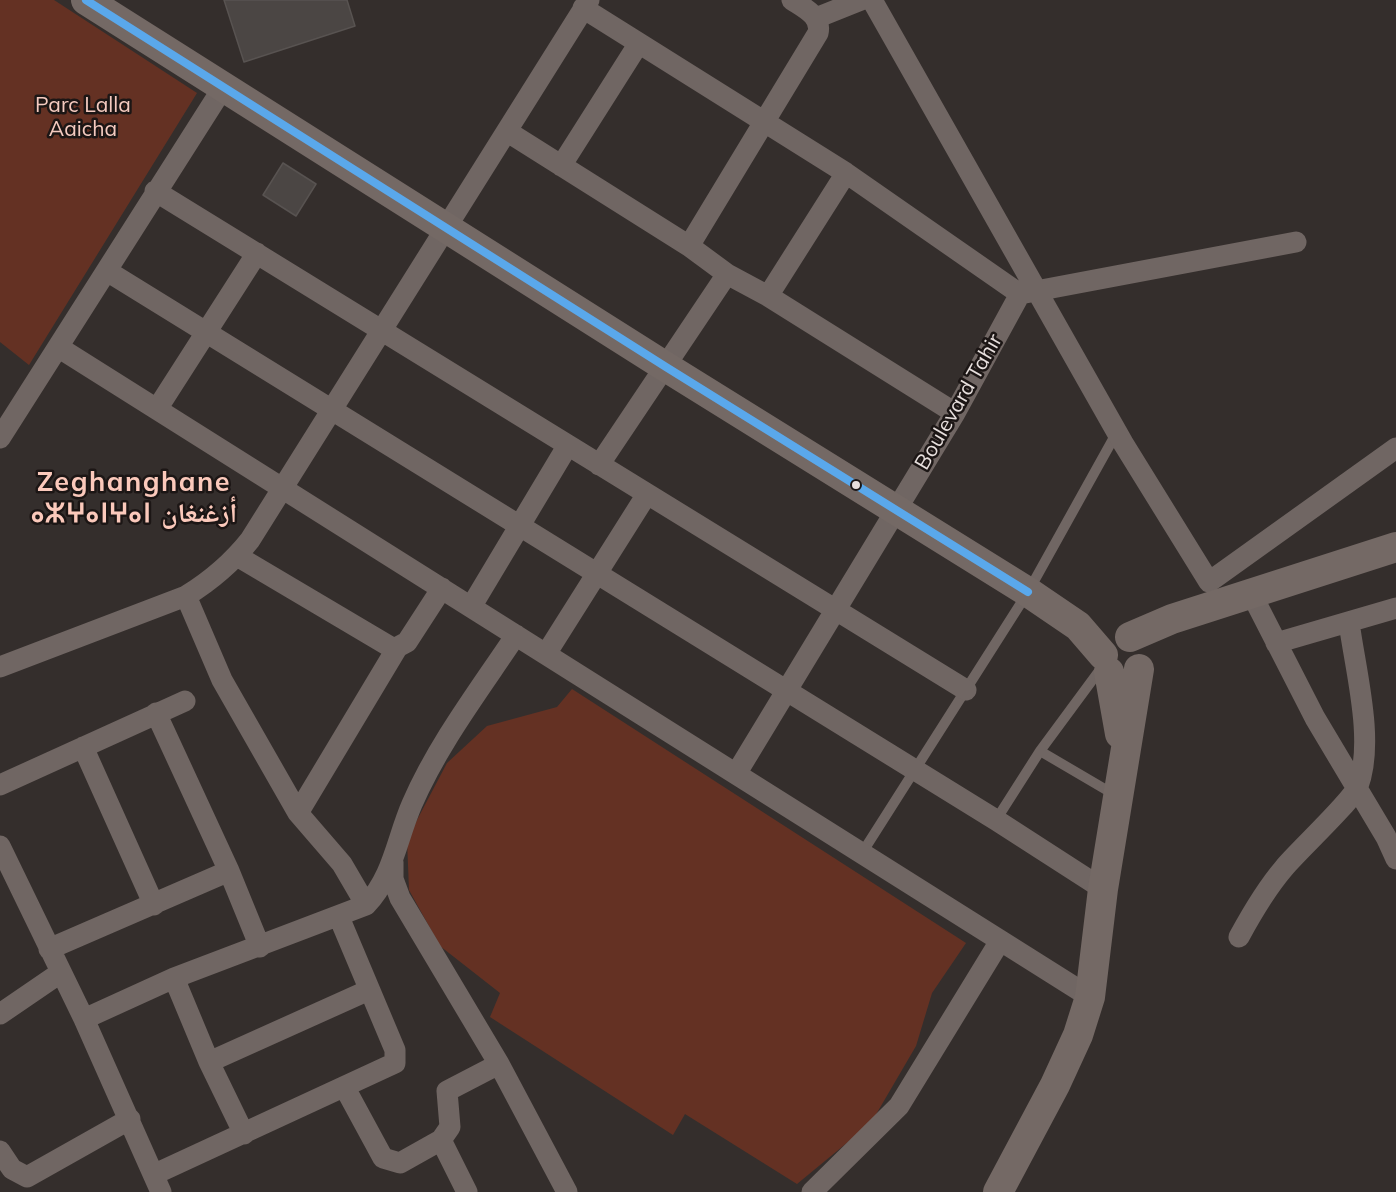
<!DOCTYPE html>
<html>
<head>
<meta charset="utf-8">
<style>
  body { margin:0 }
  canvas { display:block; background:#342e2c }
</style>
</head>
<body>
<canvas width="1396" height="1192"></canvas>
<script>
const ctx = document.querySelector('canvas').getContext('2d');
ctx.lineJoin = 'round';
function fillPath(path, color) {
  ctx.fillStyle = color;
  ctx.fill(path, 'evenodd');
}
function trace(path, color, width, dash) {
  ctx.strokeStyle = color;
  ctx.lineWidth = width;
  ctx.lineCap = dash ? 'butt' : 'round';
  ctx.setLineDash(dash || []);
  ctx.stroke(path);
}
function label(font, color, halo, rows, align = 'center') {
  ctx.font = font + ' Mulish,"Noto Naskh Arabic","Noto Sans Tifinagh",sans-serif';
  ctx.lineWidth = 5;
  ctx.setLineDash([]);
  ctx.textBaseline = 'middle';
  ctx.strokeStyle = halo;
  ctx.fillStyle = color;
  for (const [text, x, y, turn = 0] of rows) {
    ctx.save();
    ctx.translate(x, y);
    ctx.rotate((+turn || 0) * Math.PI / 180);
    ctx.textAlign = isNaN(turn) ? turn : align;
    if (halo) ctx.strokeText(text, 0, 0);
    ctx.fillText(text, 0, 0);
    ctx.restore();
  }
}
fillPath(new Path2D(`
  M0,0H54L197,93L29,365L0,342Z
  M572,689L966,943L932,993L916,1046L871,1123L797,1184L685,1114L673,1135L490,1017L500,993L440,946L409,890L407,839L447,763L487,726L557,707Z`), '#643123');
const building = new Path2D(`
  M224,0H347L355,26L244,62Z
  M283,163L316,184L296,216L263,195Z`);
fillPath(building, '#4b4644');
trace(building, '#585351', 1.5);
trace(new Path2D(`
  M1040,751L1115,795
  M996,820L1040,751L1102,667
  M862,853L1028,592L1117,432`), '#706663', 10);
trace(new Path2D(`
  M872,0L1123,443L1209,582L1396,448
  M583,8L846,173L1020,294L1296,242
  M816,18L861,0
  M508,132L689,246L727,274L768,296L955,413
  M561,166L639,43
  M155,191L966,690
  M689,246L818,33C822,16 804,8 792,0
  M107,271L996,820L1103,889
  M768,296L846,173
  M58,347L1090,997
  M157,409L257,253
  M0,438L224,86
  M599,465L727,274
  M237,556L394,649L407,642L442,588
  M1251,593L1315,718L1386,837L1396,859
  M186,596L222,680L298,813L342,864L366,905
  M471,607L568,445
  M1276,643L1396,608
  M546,654L647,494
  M0,667L186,596C212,580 231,564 250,540L589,0
  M156,713L229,871L260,947
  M83,747L154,905
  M736,774L955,413L1020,294
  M0,785L185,701
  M298,813L397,648
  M0,846L84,1019L161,1192
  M393,862V879L400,898L499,1064
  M1239,937C1252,913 1266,889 1284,868C1298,851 1352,801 1358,786C1375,741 1355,669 1349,622
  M49,949L229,871
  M174,978L209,1062L244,1134
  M0,1014L60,973
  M84,1019L174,978L366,905C393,877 397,838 412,804C438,744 480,689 516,635
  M209,1062L369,990
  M345,1088L383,1158L400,1163L441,1140L450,1127L447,1091L499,1064L567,1192
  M441,1140L467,1192
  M0,1151L12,1169L27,1177L130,1119
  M155,1174L395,1063V1050L339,917
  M812,1192L899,1106L1000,941`), '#706663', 21);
trace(new Path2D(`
  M86,0L666,367L1028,592L1078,626L1103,655
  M1130,637L1172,619L1396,547
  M1109,672L1120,734
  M998,1192L1055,1085L1078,1035L1090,997L1103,889L1139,669`), '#746965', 30);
trace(new Path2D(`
  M86,0L666,367L1028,592`), '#5aa8eb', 8);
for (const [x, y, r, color] of [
  [856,485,5,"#e7dfdd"]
]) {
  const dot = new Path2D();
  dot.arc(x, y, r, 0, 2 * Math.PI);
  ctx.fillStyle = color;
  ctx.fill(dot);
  trace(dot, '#1c1615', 2);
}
label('21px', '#f4cabf', '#1c1615', [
  ["Parc Lalla",83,106],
  ["Aaicha",83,130]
]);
label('21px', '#e7dfdd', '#1c1615', [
  ["Boulevard Tahir",959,402,-60]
]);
ctx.letterSpacing = '1.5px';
label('bold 27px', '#fbc9bb', '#1c1615', [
  ["Zeghanghane",134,483],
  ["ⴰⵣⵖⴰⵏⵖⴰⵏ أزغنغان",134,514]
]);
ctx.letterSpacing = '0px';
</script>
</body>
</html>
